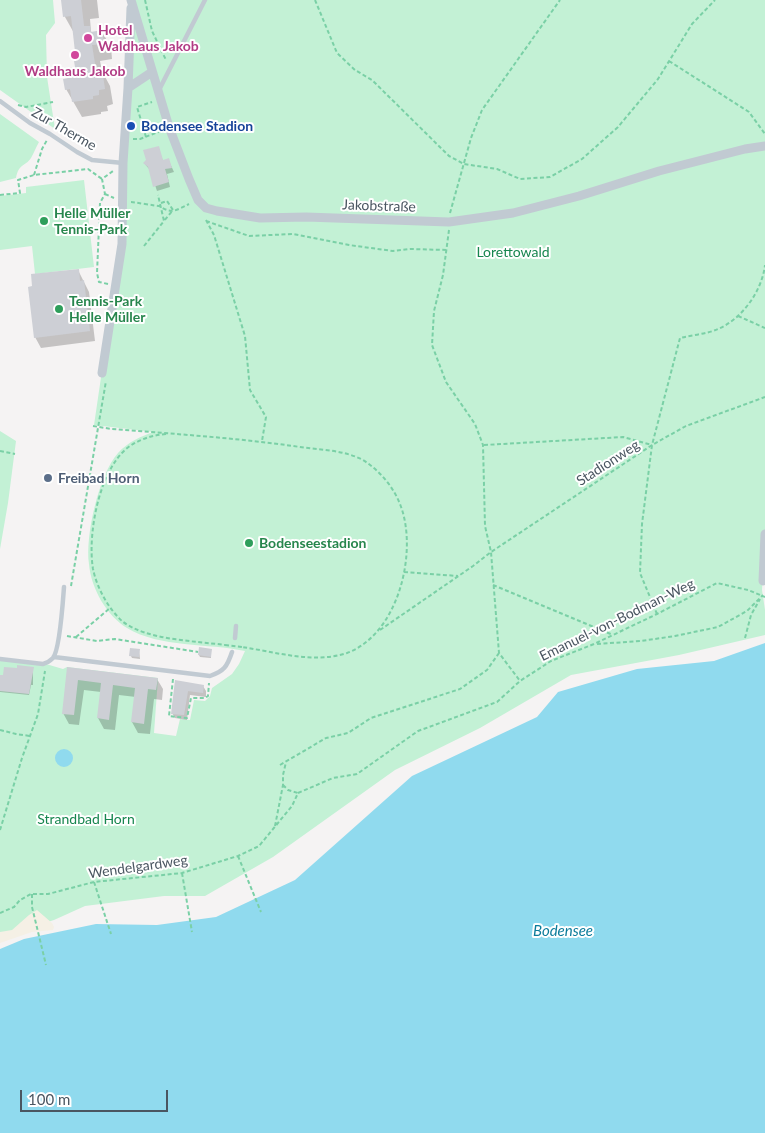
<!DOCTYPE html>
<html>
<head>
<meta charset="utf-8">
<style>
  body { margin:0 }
  #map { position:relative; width:765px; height:1133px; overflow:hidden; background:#f5f3f3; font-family:Lato,sans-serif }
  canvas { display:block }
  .scale { position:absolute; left:20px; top:1090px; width:148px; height:22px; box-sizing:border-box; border:2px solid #4a5661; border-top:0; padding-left:6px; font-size:15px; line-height:18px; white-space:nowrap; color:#4a5661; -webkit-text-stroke:4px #fff; paint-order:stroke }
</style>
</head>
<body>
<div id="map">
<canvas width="765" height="1133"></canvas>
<div class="scale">100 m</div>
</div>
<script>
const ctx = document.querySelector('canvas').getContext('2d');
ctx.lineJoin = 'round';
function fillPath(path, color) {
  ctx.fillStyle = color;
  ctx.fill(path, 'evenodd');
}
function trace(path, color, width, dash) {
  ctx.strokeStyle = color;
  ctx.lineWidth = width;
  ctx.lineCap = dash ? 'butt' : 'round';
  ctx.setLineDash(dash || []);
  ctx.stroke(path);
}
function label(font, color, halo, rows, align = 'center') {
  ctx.font = font + ' Lato,sans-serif';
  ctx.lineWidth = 4;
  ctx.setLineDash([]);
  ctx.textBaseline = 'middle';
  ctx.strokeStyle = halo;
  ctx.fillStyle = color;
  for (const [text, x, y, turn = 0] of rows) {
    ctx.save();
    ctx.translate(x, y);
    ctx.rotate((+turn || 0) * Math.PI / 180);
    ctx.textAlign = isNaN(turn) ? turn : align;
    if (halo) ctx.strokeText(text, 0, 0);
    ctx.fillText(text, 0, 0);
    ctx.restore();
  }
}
fillPath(new Path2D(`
  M0,0H53L55,23L46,35L47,77L55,129L0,90Z
  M133,0H765V534L762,590L765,610V635L679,655L571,675L480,728L395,770L273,857L205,896H164L85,906L54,920L0,937V659L46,664L63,669L67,667L158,678L154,733L176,736L180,719L190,720L194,700L205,701L210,696L212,688L232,674L239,664L245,651C208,643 160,648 127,628C106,615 91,588 89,564C85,536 99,474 118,453C128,442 141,436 154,432L94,425L123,228Z
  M0,114L39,142C36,147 34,153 31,158C25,167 19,163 16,178L0,182Z
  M84,180L94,267L35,274L32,246L0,250V196L26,193V187Z
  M0,431L16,441L8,503L0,549Z`), '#c3f1d5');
fillPath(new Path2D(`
  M37,910L52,923L54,927L53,930L32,932L0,943V932L12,930L29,915Z`), '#f5f0e5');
fillPath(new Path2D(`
  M765,643V1133H0V949L24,939L96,924L157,925L216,917L295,880L412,776L537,717L558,692L637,669L714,661Z
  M55 758a9 9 0 1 1 18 0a9 9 0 1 1-18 0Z`), '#90daee');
fillPath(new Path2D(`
  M63,0H97L99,18L90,19L91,31L92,33L102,32L111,47L112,59L100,61L102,71L110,86L113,104L107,106L108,111L101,112V114L82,117L66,89L69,79L77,68L78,62L74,33L65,17Z
  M158,147L163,161L168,159L174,172L167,174L170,187L157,191L150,170L144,163Z
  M78,270L89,292L95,341L41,348L35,337L33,287Z
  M139,650L140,659L132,658L131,656Z
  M211,650V658L200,657L199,655Z
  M33,668V685H31L29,695L0,692V676H4Z
  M68,668L157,679L163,689L162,700L154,699L150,734L138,733L132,722L136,697L119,695L115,730L104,729L98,718L101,692L84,690L79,725L69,724L63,713Z
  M176,681L203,686L206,691V697L190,695L187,720L175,718L172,713Z`), '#0003');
fillPath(new Path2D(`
  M61,0H81L84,26H90L91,32L102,30L104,44L92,45L96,70L102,69L105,89L99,90V95L93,96V99L72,102L70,89L65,90L63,79L68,78L66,68L75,67L74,61H76L71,16L63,17Z
  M159,146L163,160L169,158L172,168L165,169L169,182L153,187L148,167L143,163L146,160L143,150Z
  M79,269L80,281L84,280L90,331L34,338L28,287L32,286L31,274Z
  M199,647L212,649L211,657L198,655Z
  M130,648L140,649L139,657L129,656Z
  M17,665L34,667L29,694L0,691V675H3L4,667L17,668Z
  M67,667L158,678L156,690L148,689L144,724L131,722L135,688L113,685L109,720L97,718L101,683L78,680L74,715L62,714Z
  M175,680L204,685L203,693L188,691L184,715L171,714Z`), '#cdcfd5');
trace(new Path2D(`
  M145,0L152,31L166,60
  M315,0L337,53L355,70L372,80L449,156L464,164L497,169L520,179L550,177L582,159L618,127L658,79L692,24L715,0
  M669,61L749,112L765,134
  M18,105L26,107L53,102
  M146,137L137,107L152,102
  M133,139H140L161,131
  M34,175L42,149L47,140
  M105,194L114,198
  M0,195L20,193L18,180L34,175L88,169L102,179
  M131,202C133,202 157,206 159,206C172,214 175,211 189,204
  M161,203L167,201L173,210L164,221
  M450,213L471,138L482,110L560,0
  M206,220L214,235L245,336L250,390L266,417L262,441
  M206,221L249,236L293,234L349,245L393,251L410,249L447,250
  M449,230L443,275L434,311L432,345L446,382L475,424L483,445L485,526L491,552L499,653L520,681
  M144,246L164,221L158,195
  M108,284L99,282L97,273L100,203L105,194L102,179L113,171
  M738,316L765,328
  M93,426L112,429C175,434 238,438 300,447C321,450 344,450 363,460C382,472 397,491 403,513C416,560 396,635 347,653C315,664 275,652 242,647
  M166,434C154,435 144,438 133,444C100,463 87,533 93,569C97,588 108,608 122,621C145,640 196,641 225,645
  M484,445L623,437L652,445
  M0,451L15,454
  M404,572L458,576
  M493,585L613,635
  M71,586L106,381
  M657,614L640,573L642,524L652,445L680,338C692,335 707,334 718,329C742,319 762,291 765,265
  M380,630L473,566L491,552L652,445L686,426L765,397
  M67,636L97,641L115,639L198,652
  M76,637L110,608
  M745,638L751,615L760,599
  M597,644L641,641L675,636L718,627L747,611L763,595
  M173,679L169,716L187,718L191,698H205L208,696L209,683
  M0,730L16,734L30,736
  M280,765L326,738L348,733L371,718L460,689L487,670L499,653
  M283,785L288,790L298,793
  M298,793L333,778L357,774L418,731L497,702L520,681L551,661L594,644L657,614L717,583L748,590L765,597
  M275,826L283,785V775L286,762
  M0,830L22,758L38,714L45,671
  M238,856L261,912
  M182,873L192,932
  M94,882L111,934
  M32,894V907L46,965
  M0,913L14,907L20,900L31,894H48L94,882L182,873L238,856L259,846L292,806L298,793`), '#7ad0a6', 2, [4, 2.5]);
trace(new Path2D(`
  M159,90L205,0
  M0,101L30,123L50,134L77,152L92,160L123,163
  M235,638L236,626
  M54,657L210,676C224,671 227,667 232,652
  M0,659L43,664C47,663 50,661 53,658C60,649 63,600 64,587`), '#c1cad2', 4.5);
trace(new Path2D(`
  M131,0L169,127L189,179L198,200L206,208L217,211L260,218L306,217L449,222L513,213L579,196L659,171L745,149L765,146
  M128,88L152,72
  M102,373L122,244L123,163L128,88L131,8
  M763,581L765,534`), '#c1cad2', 9);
trace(new Path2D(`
  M225,645L242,647`), '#7ad0a6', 2, [4, 2.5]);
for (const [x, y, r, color] of [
  [88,38,5,"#d1479c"],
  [75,55,5,"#d1479c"],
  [131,126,5,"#1a4fb4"],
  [44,221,5,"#2e9e5b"],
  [59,309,5,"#2e9e5b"],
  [48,478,5,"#5c6f8a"],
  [249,543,5,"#2e9e5b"]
]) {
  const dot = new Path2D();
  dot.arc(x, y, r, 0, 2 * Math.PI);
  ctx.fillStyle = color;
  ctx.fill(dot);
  trace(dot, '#fff', 2);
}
label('bold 14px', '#b23c85', '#fff', [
  ["Hotel",98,30],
  ["Waldhaus Jakob",98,46],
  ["Waldhaus Jakob",75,71,"center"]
], 'left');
label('bold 14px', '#164399', '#fff', [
  ["Bodensee Stadion",141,126]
], 'left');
label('14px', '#4a5661', '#fff', [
  ["Zur Therme",64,129,30],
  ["Jakobstraße",379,206,2],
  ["Stadionweg",608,463,-33],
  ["Emanuel-von-Bodman-Weg",617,620,-26],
  ["Wendelgardweg",138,867,-8]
]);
label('bold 14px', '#27864d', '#fff', [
  ["Helle Müller",54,213],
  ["Tennis-Park",54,229],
  ["Tennis-Park",69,301],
  ["Helle Müller",69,317],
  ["Bodenseestadion",259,543]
], 'left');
label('14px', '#17864f', '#fff', [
  ["Lorettowald",513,252],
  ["Strandbad Horn",86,819]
]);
label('bold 14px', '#4e5e75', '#fff', [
  ["Freibad Horn",58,478]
], 'left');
label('italic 15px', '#0c7c9b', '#fff', [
  ["Bodensee",563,931]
]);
</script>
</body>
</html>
